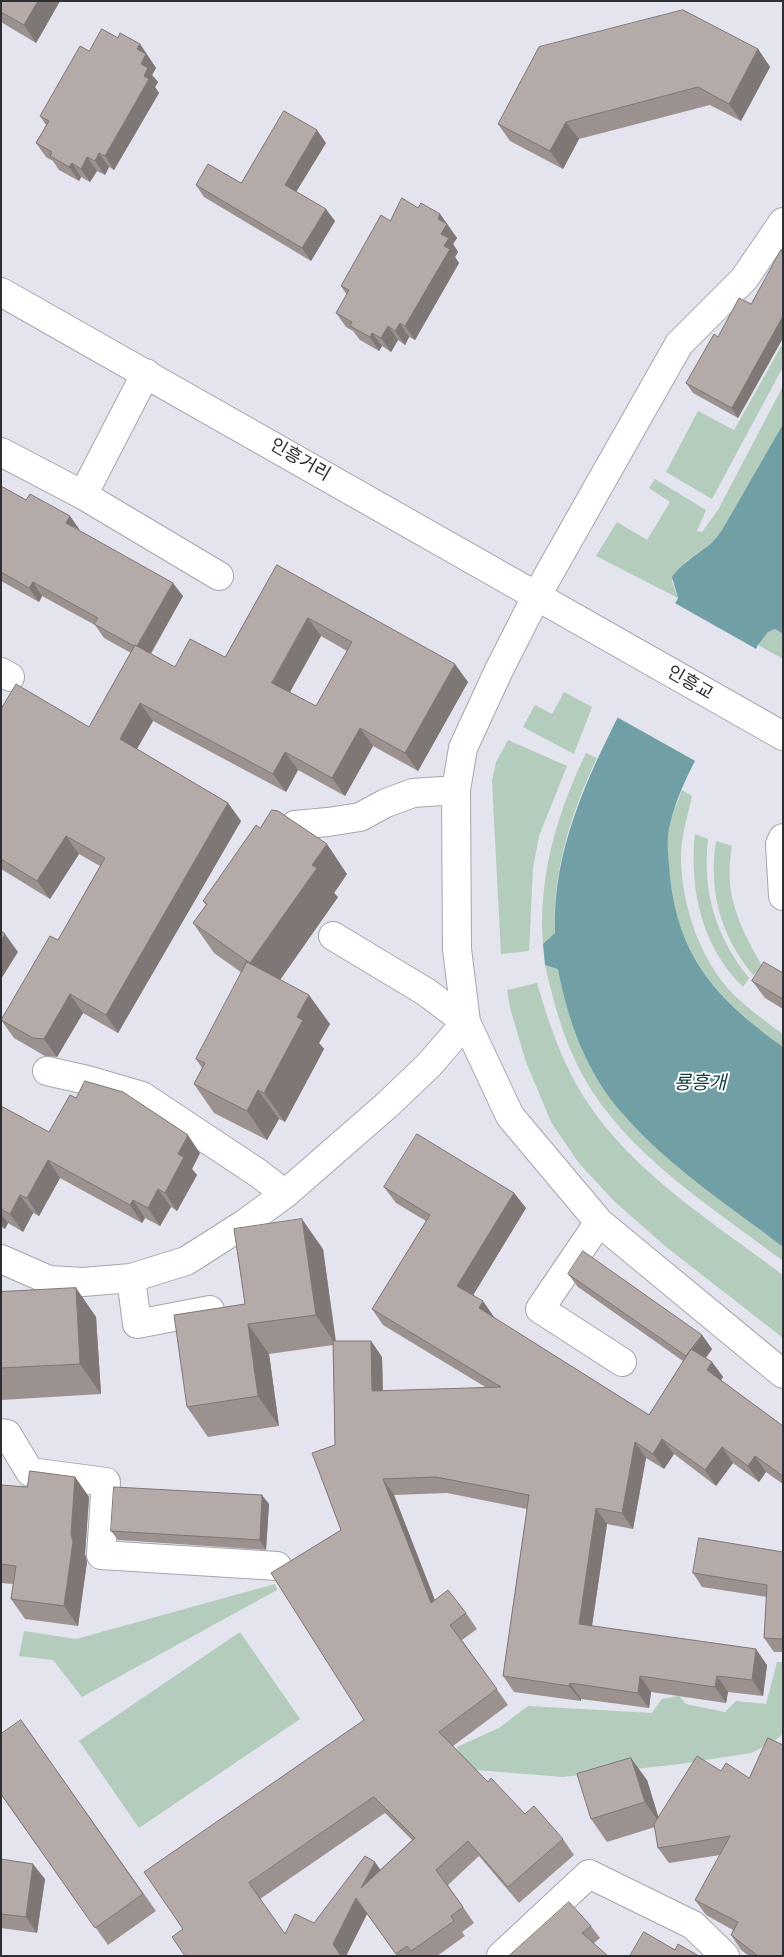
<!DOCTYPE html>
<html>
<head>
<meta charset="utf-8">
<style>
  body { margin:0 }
  #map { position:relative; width:784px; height:1957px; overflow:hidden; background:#e3e4ed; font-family:"Roboto Serif",serif }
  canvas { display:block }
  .frame { position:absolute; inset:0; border:2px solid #2e2f32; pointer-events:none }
</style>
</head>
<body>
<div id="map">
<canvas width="784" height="1957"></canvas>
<div class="frame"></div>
</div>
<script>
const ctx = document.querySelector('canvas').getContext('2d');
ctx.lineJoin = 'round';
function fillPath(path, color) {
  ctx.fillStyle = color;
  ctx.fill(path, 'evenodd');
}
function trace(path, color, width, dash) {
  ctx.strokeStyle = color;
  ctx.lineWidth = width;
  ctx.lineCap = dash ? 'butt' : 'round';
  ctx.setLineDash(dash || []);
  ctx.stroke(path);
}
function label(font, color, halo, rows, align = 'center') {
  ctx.font = font + ' "Roboto Serif","Noto Sans KR",serif';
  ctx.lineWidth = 4;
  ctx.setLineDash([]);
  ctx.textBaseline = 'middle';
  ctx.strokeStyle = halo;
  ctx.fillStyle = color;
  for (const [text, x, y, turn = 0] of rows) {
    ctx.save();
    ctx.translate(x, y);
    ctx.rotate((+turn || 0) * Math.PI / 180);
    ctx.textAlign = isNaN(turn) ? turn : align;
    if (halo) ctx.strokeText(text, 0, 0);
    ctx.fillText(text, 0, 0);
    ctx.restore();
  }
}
fillPath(new Path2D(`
  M783,343V367L712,499L666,472L698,411L734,430Z
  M783,386V424L722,530C718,535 714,541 709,545C691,559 682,560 672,582L678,598L596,556L617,522L647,540L670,502L649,488L655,479L706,510L697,531L702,532L718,510Z
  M775,629L783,634V659L758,645L768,632Z
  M564,692L592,707L574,754L523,727L535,705L552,714Z
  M508,740L567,766L539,836L533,868L529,951L501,954L492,781L496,762Z
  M586,753L597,758C571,812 552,873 555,934L543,944C538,877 557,813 586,753Z
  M682,790L692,796C688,816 681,836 681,856C681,905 700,961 735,996C750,1010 766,1022 783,1034V1047C721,1001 679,960 670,879C669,863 666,845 668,830C671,816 678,802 682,790Z
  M695,834L708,839C702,892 716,937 749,978L743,987C702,947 689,889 695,834Z
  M716,841L732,846C723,896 740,926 763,968L753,975C721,936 708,891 716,841Z
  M545,965L558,968C567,1020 588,1069 620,1110C629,1123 644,1133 656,1144C696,1182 739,1214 783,1247V1261C713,1208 627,1155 583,1076C564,1042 554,1004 545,965Z
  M537,983C547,1017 558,1051 575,1082C621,1166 709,1219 783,1275V1338L665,1246L614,1201L578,1162L551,1122L526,1062L510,1008L507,990Z
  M275,1584L277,1590L82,1697L53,1660L19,1656L24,1631L76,1639Z
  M240,1632L300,1719L139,1828L79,1741Z
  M777,1662H783V1734L773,1742L751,1753L680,1764L563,1777L476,1770L461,1761L457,1747L499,1728L528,1706L652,1713L662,1699L679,1696L686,1704L725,1712L736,1701L766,1704Z`), '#b4ccbc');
fillPath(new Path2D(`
  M783,424V634L775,629L768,632L758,645C743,673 728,700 713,728C695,760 677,792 669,828C666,843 669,862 670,877C679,960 719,1000 783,1047V1247C728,1205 668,1166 622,1113C587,1074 567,1019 558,969L545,965L543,944L555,933C552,851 587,778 623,707C641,671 660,634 678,598L672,577C682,563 695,556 709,545C714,541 718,535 722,530Z`), '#709fa6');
fillPath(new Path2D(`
  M673,602L758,650L697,762L615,716Z`), '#e3e4ed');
const minor = new Path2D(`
  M783,222L744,279L679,344L537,595L499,670L463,748L456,790L457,949L466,1022L510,1116L599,1222L783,1374
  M1,452L83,495L219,576
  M83,495L146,373
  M1,672L10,677
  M295,825L328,822L360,817L386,803L413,793L456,790
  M783,838L780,844L783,896
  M47,1071L87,1080L142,1096L258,1173L285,1194
  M599,1222L540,1309L622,1362
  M1,1259L49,1280L83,1282L131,1278L186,1261L244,1224L285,1194L387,1105L429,1065L466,1022L426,992L333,936
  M131,1278L137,1324L210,1310
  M1,1433L7,1434L30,1472L106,1482L101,1555L277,1566
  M501,1956L589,1874L693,1925L725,1956`);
const major = new Path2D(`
  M1,292L783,736`);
trace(minor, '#a4a6ae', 30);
trace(major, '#a4a6ae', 30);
trace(minor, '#fff', 28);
trace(major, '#fff', 28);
fillPath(new Path2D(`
  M1,1H60L36,43L1,22Z
  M118,38L140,44L156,68L152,75L158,82L155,87L159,93L114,170L109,167L105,175L97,171L90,182L81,177L79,181L59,170L53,161L46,157L36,143L46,125L40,116L89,51Z
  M758,49L770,67L741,121L710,105L579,139L563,169L510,141L498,124Z
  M326,143L296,192L335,221L311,261L204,197L196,185L241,183Z
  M418,208L440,214L457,238L453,244L458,252L455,257L459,263L415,340L409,337L405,345L398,340L391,352L382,346L379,351L360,340L353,331L346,327L336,313L347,295L341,286L390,221Z
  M783,253V338L738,418L693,393L686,383L718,337L751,304Z
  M1,486L79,530L183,596L151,654L175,667L225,657L277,565L468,682L418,771L373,746L345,796L298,770L286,792L153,721L137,749L228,803L241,821L118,1033L83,1013L57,1057L45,1056L14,1038L1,1020L58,940L100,866L79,854L50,899L1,869V709L89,727L131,653L104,638L95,625L42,596L39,602L1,581ZM321,636L347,651L316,706L290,692Z
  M260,828L347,874L334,893L338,897L280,979L330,1024L319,1043L324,1049L285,1122L279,1119L267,1140L214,1113L194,1084L202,1068L196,1059L242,973L214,953L193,923L206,905L203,901Z
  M783,973V1009L765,998L752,981Z
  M76,1098L200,1153L192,1169L197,1175L177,1211L171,1207L160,1226L145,1218L142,1223L60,1178L39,1216L33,1213L23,1232L8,1223L5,1229L1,1227V1106L49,1132Z
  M384,1187L514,1193L526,1208L473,1295L494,1318L649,1415L683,1361L578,1287L568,1274L702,1335L712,1349L706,1358L712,1362L723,1377L721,1380L783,1426V1484L766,1472L759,1482L733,1463L716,1486L674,1454L664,1469L646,1458L633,1529L607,1524L592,1626L767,1665L763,1696L728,1692L726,1703L651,1692L649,1708L581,1699V1701L514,1692L503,1676L527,1509L447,1493L394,1495L435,1600L466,1613L477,1629L462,1640L508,1705L453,1746L488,1782L525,1814L563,1839L574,1855L519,1903L479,1856L448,1885L474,1923L462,1932L465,1936L437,1956H397L367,1914L346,1956H185L183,1929L364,1720L341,1530L335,1445L333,1345L269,1354L279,1426L208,1437L187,1407L245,1304L323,1249L336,1341H371L382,1357L383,1391L487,1388L383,1325L372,1309L426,1221L396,1203ZM385,1813L412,1840L380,1870L314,1923L285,1934L260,1899Z
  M76,1288L96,1317L101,1394L1,1400V1292Z
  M75,1477L89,1497L85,1554L87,1562L78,1626L25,1619L11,1599L13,1584L1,1583V1485L27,1487Z
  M269,1504L266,1550L118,1540L111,1531Z
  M783,1552V1652H774L764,1638L767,1597L702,1587L693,1573Z
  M21,1720L156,1911L108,1945L1,1795Z
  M721,1771L749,1778L783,1956H749L741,1950L731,1935L733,1930L706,1915L695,1900L720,1855L669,1863L658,1848L655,1827L607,1842L591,1819L647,1780L658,1817Z
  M1,1859L45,1879L37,1933L1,1928Z
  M591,1926L600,1938L594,1943L509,1956Z`), '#9b9290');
fillPath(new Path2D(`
  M38,1H60L36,43L24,25Z
  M140,44L156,68L152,75L158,82L155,87L159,93L114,170L105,156L144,76L137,49Z
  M758,49L770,67L741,121L729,104Z
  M566,122L579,139L563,169L550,151Z
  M317,130L326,143L293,197L285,185Z
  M99,153L109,167L105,175L95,161Z
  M87,157L97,171L90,182L81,169Z
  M72,163L81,177L79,181L69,167Z
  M326,209L335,221L311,261L302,248Z
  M440,214L457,238L453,244L458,252L455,257L459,263L415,340L405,326L444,246L438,219Z
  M783,316V338L738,418L732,408Z
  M400,323L409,337L405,345L395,331Z
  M388,326L398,340L391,352L381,338Z
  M372,333L382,346L379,351L370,337Z
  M70,516L80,530L66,523Z
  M33,582L42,596L39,602L29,588Z
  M173,583L183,596L146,661L137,647Z
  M308,618L321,636L285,701L272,683Z
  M455,664L468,682L418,771L405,753Z
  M140,703L153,721L132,757L120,739Z
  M360,728L373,746L345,796L332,778Z
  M285,752L298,770L286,792L273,774Z
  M228,803L241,821L118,1033L106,1015Z
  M66,836L79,854L50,899L37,881Z
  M327,844L347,874L334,893L338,897L271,993L250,963L312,865Z
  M5,934L18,952L1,979V940Z
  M70,994L83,1013L57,1057L44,1039Z
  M309,995L330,1024L319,1043L324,1049L285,1122L264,1093L297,1017Z
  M258,1090L279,1119L267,1140L247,1111Z
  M188,1135L200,1153L192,1169L197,1175L177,1211L165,1193L178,1154Z
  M48,1160L60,1178L39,1216L27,1198Z
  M158,1189L171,1207L160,1226L148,1208Z
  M514,1193L526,1208L469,1302L457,1286Z
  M20,1195L33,1213L23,1232L10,1214Z
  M133,1200L145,1218L142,1223L130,1205Z
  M1,1214L8,1223L5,1229L1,1224Z
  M302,1219L323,1249L336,1345L316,1315Z
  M76,1288L96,1317L101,1394L80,1364Z
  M483,1301L494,1317L490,1324L479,1308Z
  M248,1324L269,1354L279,1426L258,1396Z
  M702,1335L712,1349L696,1371L687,1357Z
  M371,1341L382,1357L383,1407L372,1391Z
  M712,1362L723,1377L718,1385L707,1370Z
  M662,1439L674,1454L664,1469L653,1454Z
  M635,1442L646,1458L633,1529L622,1513Z
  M722,1447L733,1463L716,1486L705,1470Z
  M755,1456L766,1472L759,1482L748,1466Z
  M75,1477L89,1497L85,1554L87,1562L78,1626L64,1606L71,1534Z
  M383,1479L394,1495L442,1619L431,1603Z
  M262,1495L269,1504L266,1550L260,1540Z
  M596,1508L607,1524L590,1639L579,1624Z
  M756,1649L767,1665L763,1696L752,1680Z
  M640,1676L651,1692L649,1708L638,1693Z
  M717,1676L728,1692L726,1703L715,1687Z
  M570,1683L581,1699V1701L569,1686Z
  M631,1758L647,1780L661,1825L645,1802Z
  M375,1862L386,1878L361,1888Z
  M33,1864L45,1879L37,1933L26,1917Z
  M356,1898L367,1914L346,1956H341L333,1944Z`), '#7e7775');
const building = new Path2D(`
  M1,1H38L24,25L1,12Z
  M683,10L758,49L729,104L698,87L566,122L550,151L498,124L539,47Z
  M102,29L118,38L120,33L140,44L137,49L146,54L141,64L148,68L144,76L149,79L105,156L99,153L95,161L87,157L81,169L72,163L69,167L50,156L52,152L36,143L49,121L40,116L80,46L89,51Z
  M284,111L317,130L285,185L326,209L302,248L196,185L208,164L241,183Z
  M402,198L418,208L421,203L440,214L438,219L447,224L441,234L449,238L444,246L450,249L405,326L400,323L395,331L388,326L381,338L372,333L370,337L350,326L352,322L336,313L349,290L341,286L381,215L390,221Z
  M781,250L783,253V316L732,408L686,383L714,334L718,337L739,298L751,304Z
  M1,486L26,500L30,494L70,516L66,523L173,583L137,646L135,645L134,646L94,624L98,618L33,582L29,588L1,572Z
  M277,565L455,664L405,753L360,728L332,778L285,752L273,774L140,703L120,739L228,803L106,1015L70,994L44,1039L33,1038L1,1020L50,936L58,940L105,858L66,836L37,881L1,859V709L16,684L89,727L135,645L175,667L190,639L225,657ZM308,618L352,642L316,706L272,683Z
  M272,810L278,811L327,844L312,865L317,868L250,963L193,923L207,904L203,901L256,825L260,828Z
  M1,931L5,934L1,940Z
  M247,962L309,995L297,1017L303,1020L264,1093L258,1090L247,1111L194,1084L205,1063L196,1059Z
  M764,962L783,973V999L752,981Z
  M85,1081L123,1092L188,1135L178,1154L184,1157L165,1193L158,1189L148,1208L133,1200L130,1205L48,1160L27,1198L20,1195L10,1214L1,1209V1106L49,1132L70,1095L76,1098Z
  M417,1134L514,1193L457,1286L483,1301L479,1308L649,1415L691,1349L712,1362L707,1370L783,1426V1476L755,1456L748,1466L722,1447L705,1470L662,1439L653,1454L635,1442L622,1513L596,1508L579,1624L756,1649L752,1680L717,1676L715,1687L640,1676L638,1693L570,1683L569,1686L503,1676L529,1495L436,1477L383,1479L431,1603L448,1590L466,1613L450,1625L497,1689L439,1732L488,1782L491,1778L525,1814L534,1806L563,1839L508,1887L468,1841L436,1870L463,1907L451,1916L454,1921L411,1951L407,1946L396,1954L356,1898L333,1944L341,1956H185L172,1937L183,1929L144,1872L364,1720L271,1573L341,1530L312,1453L335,1445L333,1341H371L372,1391L501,1387L372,1309L430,1215L384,1187ZM374,1797L415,1838L361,1888L375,1862L365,1856L314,1923L295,1914L285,1934L249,1883Z
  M302,1219L316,1315L248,1324L258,1396L187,1407L174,1315L245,1304L234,1229Z
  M583,1251L702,1335L686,1356L568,1274Z
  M76,1288L80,1364L1,1368V1292Z
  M30,1471L75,1477L71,1534L73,1542L64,1606L11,1599L16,1566L1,1564V1485L27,1487Z
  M114,1487L262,1495L260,1540L111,1531Z
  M699,1538L783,1552V1639L764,1638L767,1585L693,1573Z
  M21,1720L143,1894L95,1928L1,1794V1734Z
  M768,1738L783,1745V1956H758L731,1935L738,1922L695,1900L730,1836L658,1848L654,1824L697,1756L721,1771L726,1763L749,1778Z
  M631,1758L645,1802L591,1819L577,1774Z
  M1,1859L33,1864L26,1917L1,1914Z
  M569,1902L591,1926L582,1933L608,1956H509Z
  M644,1932L675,1950L678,1944L699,1956H630Z`);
fillPath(building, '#b4aaa7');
trace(building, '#7e7775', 1);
label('18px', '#2e2f32', '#fff', [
  ["인흥거리",300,460,30],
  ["인흥교",690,683,30]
]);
label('italic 19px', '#0f3c42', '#fff', [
  ["룡흥개",700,1083]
]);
</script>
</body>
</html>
